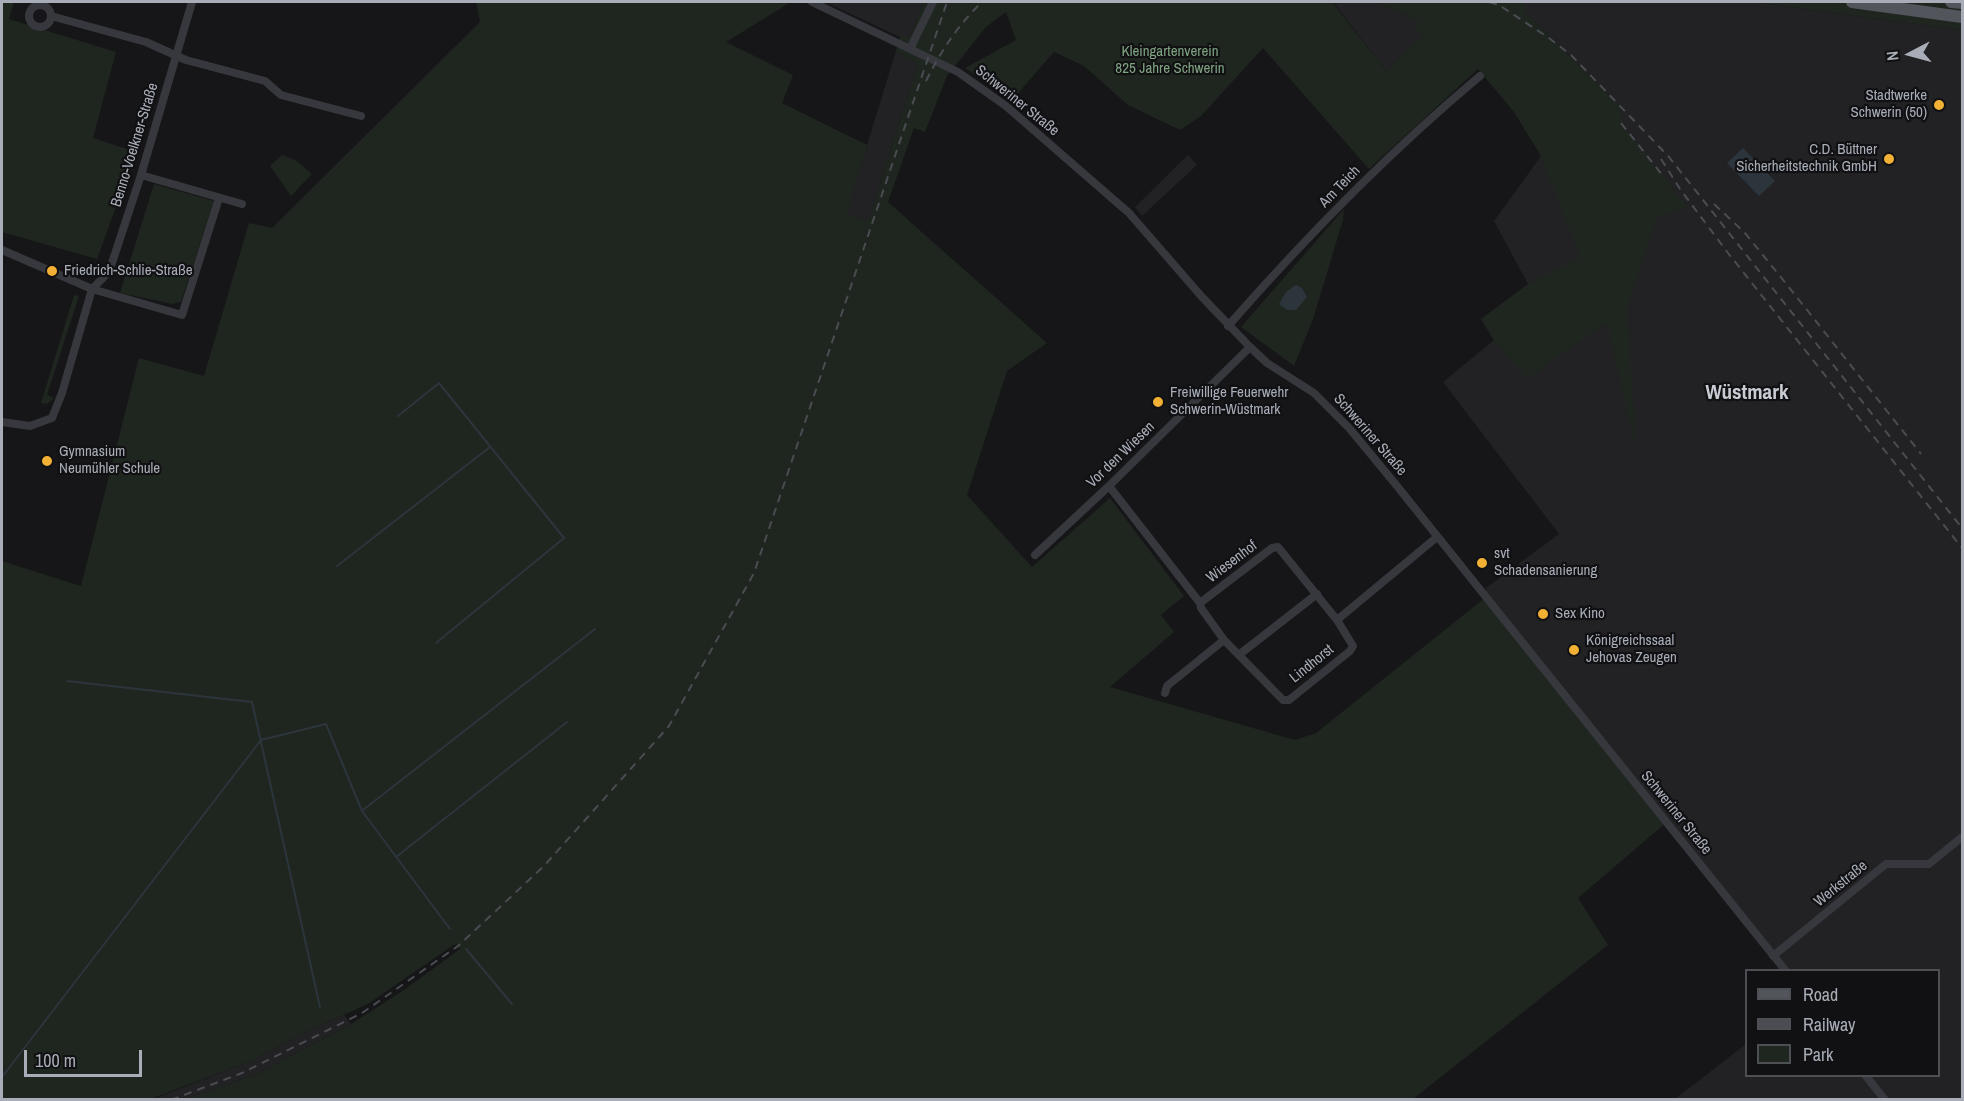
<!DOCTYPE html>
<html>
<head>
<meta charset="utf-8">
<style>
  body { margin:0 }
  #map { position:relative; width:1964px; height:1101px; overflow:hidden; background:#161618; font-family:"Archivo Narrow",sans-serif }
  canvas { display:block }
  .frame { position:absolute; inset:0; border:3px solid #a8adb8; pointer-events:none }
  .legend { position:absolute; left:1745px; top:969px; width:195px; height:108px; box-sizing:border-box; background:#111113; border:2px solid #4d4f55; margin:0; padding:8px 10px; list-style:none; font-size:18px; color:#a8adb8 }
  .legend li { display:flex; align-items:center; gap:12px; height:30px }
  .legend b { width:30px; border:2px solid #4d4f55 }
  .north { position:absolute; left:1880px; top:24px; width:60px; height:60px; -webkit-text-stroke:4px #111113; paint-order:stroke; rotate:264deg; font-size:16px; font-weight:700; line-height:24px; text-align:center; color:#a8adb8 }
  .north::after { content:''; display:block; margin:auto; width:21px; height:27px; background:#a8adb8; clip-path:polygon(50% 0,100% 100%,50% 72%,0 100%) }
  .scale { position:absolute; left:24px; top:1050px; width:118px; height:27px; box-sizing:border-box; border:3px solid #a8adb8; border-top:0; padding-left:8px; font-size:18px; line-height:21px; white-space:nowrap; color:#a8adb8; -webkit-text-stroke:4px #111113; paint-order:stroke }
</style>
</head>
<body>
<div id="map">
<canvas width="1964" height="1101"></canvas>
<div class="frame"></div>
<ul class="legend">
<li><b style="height:8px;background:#53555c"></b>Road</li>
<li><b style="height:8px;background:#4a4c52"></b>Railway</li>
<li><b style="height:16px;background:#1e261f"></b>Park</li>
</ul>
<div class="north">N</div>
<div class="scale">100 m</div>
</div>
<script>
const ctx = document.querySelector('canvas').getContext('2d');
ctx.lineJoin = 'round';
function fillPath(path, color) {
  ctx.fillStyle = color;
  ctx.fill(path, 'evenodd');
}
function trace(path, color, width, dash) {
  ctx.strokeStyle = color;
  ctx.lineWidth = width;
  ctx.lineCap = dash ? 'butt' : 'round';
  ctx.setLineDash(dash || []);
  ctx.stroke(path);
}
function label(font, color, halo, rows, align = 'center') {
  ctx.font = font + ' "Archivo Narrow",sans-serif';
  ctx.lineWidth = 4.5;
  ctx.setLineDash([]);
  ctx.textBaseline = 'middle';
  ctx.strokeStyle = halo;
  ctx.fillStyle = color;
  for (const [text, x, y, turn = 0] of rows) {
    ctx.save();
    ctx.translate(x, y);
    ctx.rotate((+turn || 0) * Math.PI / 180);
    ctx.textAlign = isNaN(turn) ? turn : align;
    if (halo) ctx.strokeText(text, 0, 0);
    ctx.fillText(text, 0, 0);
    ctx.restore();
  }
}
fillPath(new Path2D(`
  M825,2H924L911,33L907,37H900Z
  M1333,2H1376L1419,20L1425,34L1386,71Z
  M1525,2H1752L1962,30V1099H1675L1746,1044V1076H1938V970H1785L1486,597V588L1559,534L1443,382L1494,340L1481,319L1528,284L1494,221L1541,156L1620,106L1525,12Z
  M896,51L918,63L868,222L846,213Z
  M1188,155L1197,165L1142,216L1135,207Z
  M344,1015L351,1024L257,1074L184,1099L151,1100L251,1061L310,1030Z`), '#222225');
fillPath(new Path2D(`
  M2,2H14L9,19L116,52L93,138L136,152L97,259L2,232Z
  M476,2H791L726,42L793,75L782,103L867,145L847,213L868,222L918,63L896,51L900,37H907L911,33L924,2H1332L1386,71L1425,34L1415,30L1418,20L1376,2H1525V12L1620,106L1621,123L1687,207L1657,217L1627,307L1636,449L1607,322L1527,379L1494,340L1481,319L1529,284L1580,257L1541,156L1514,112L1478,69L1369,169L1263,48L1201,116L1180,130L1128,105L1084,66L1054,52L1012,100L965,68L1016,40L1006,12L986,27L947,76L925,132L914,128L888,202L1047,343L1007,371L967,495L1032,567L1110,498L1184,596L1161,615L1174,632L1110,687L1295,740L1316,733L1486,597L1667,822L1578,898L1608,945L1413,1099H184L257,1074L351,1024L401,992L460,949L455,944L368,1004L310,1030L251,1061L151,1099L2,1100V561L81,586L139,358L204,376L249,223L272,228L480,22Z
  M1752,2H1962V30Z
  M282,155L297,161L312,174L291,196L270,166Z
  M154,184L214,201L181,302L173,304L120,293Z
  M1344,209L1343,220L1313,319L1294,366L1241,327Z
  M74,295L79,296L47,395L54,398L47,404L41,403Z`), '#1e261f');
fillPath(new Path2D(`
  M1743,148L1775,181L1759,196L1727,163Z
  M1296,285L1302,288L1307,297L1296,310H1287L1279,304L1286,292Z`), '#2c353c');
trace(new Path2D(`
  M398,416L439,383L564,538L436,643
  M337,566L490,447
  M67,681L252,702L320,1007
  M363,810L595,629
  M396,857L567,722
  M466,949L512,1004
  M2,1077L261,740L326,724L362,811L450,929`), '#2c353c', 2);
trace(new Path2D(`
  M812,2L958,72L1006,106L1129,213L1202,297L1250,347L1267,363L1314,393L1350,429L1397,486L1785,970
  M29 16a11 11 0 1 1 22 0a11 11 0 1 1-22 0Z
  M51,16L146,42L186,60L265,81L281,95L361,116
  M910,49L933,2
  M141,175L242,204
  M2,250L92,289L182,315L219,198
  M1228,326C1306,237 1389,152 1480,76
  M2,422L30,426L52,418L62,393L92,289L109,272L141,175L192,2
  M1109,486L1200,603L1272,548L1278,547L1337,620L1353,646L1350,651L1289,700H1283L1224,640L1201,608L1200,603
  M1035,555L1109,486L1250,347
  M1337,620L1437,537
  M1240,654L1317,594
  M1165,693L1167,686L1224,640
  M1773,956L1886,864H1929L1962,837
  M1866,1076L1885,1100`), '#37383d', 8);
trace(new Path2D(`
  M1852,2L1962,17
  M1951,2L1962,3`), '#53555c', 12);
trace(new Path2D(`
  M1489,2L1499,5L1549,38L1571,55L1669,157L1962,528
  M926,81C941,51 958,25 982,2
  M1621,123L1663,176
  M1661,159L1680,189L1728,253L1962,548
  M1714,204L1745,233L1788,286L1921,454
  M171,1100L242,1073L362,1013L458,946L544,866L669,726L754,573L947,2`), '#4a4c52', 2, [8, 6]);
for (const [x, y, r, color] of [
  [1939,105,6,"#f2b134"],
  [1889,159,6,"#f2b134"],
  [52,271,6,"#f2b134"],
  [1158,402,6,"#f2b134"],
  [47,461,6,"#f2b134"],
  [1482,563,6,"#f2b134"],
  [1543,614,6,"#f2b134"],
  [1574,650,6,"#f2b134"]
]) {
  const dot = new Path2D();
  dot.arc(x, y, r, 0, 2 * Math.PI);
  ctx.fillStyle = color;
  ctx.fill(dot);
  trace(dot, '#111113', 2);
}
label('15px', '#7fa381', '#111113', [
  ["Kleingartenverein",1170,52],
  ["825 Jahre Schwerin",1170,69]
]);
label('15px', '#a8adb8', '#111113', [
  ["Stadtwerke",1927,96,"right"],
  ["Schwerin (50)",1927,113,"right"],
  ["C.D. Büttner",1877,150,"right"],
  ["Sicherheitstechnik GmbH",1877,167,"right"],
  ["Friedrich-Schlie-Straße",64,271],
  ["Freiwillige Feuerwehr",1170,393],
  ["Schwerin-Wüstmark",1170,410],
  ["Gymnasium",59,452],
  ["Neumühler Schule",59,469],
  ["svt",1494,554],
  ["Schadensanierung",1494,571],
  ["Sex Kino",1555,614],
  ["Königreichssaal",1586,641],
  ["Jehovas Zeugen",1586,658]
], 'left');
label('15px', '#a8adb8', '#111113', [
  ["Schweriner Straße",1017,101,39],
  ["Benno-Voelkner-Straße",135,145,-73],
  ["Am Teich",1340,187,-46],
  ["Schweriner Straße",1370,435,49],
  ["Vor den Wiesen",1121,455,-44],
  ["Wiesenhof",1232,562,-37],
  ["Lindhorst",1312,664,-39],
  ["Schweriner Straße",1676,813,51],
  ["Werkstraße",1841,884,-39]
]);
label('bold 21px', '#c9ccd4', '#111113', [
  ["Wüstmark",1747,393]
]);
</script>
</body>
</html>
